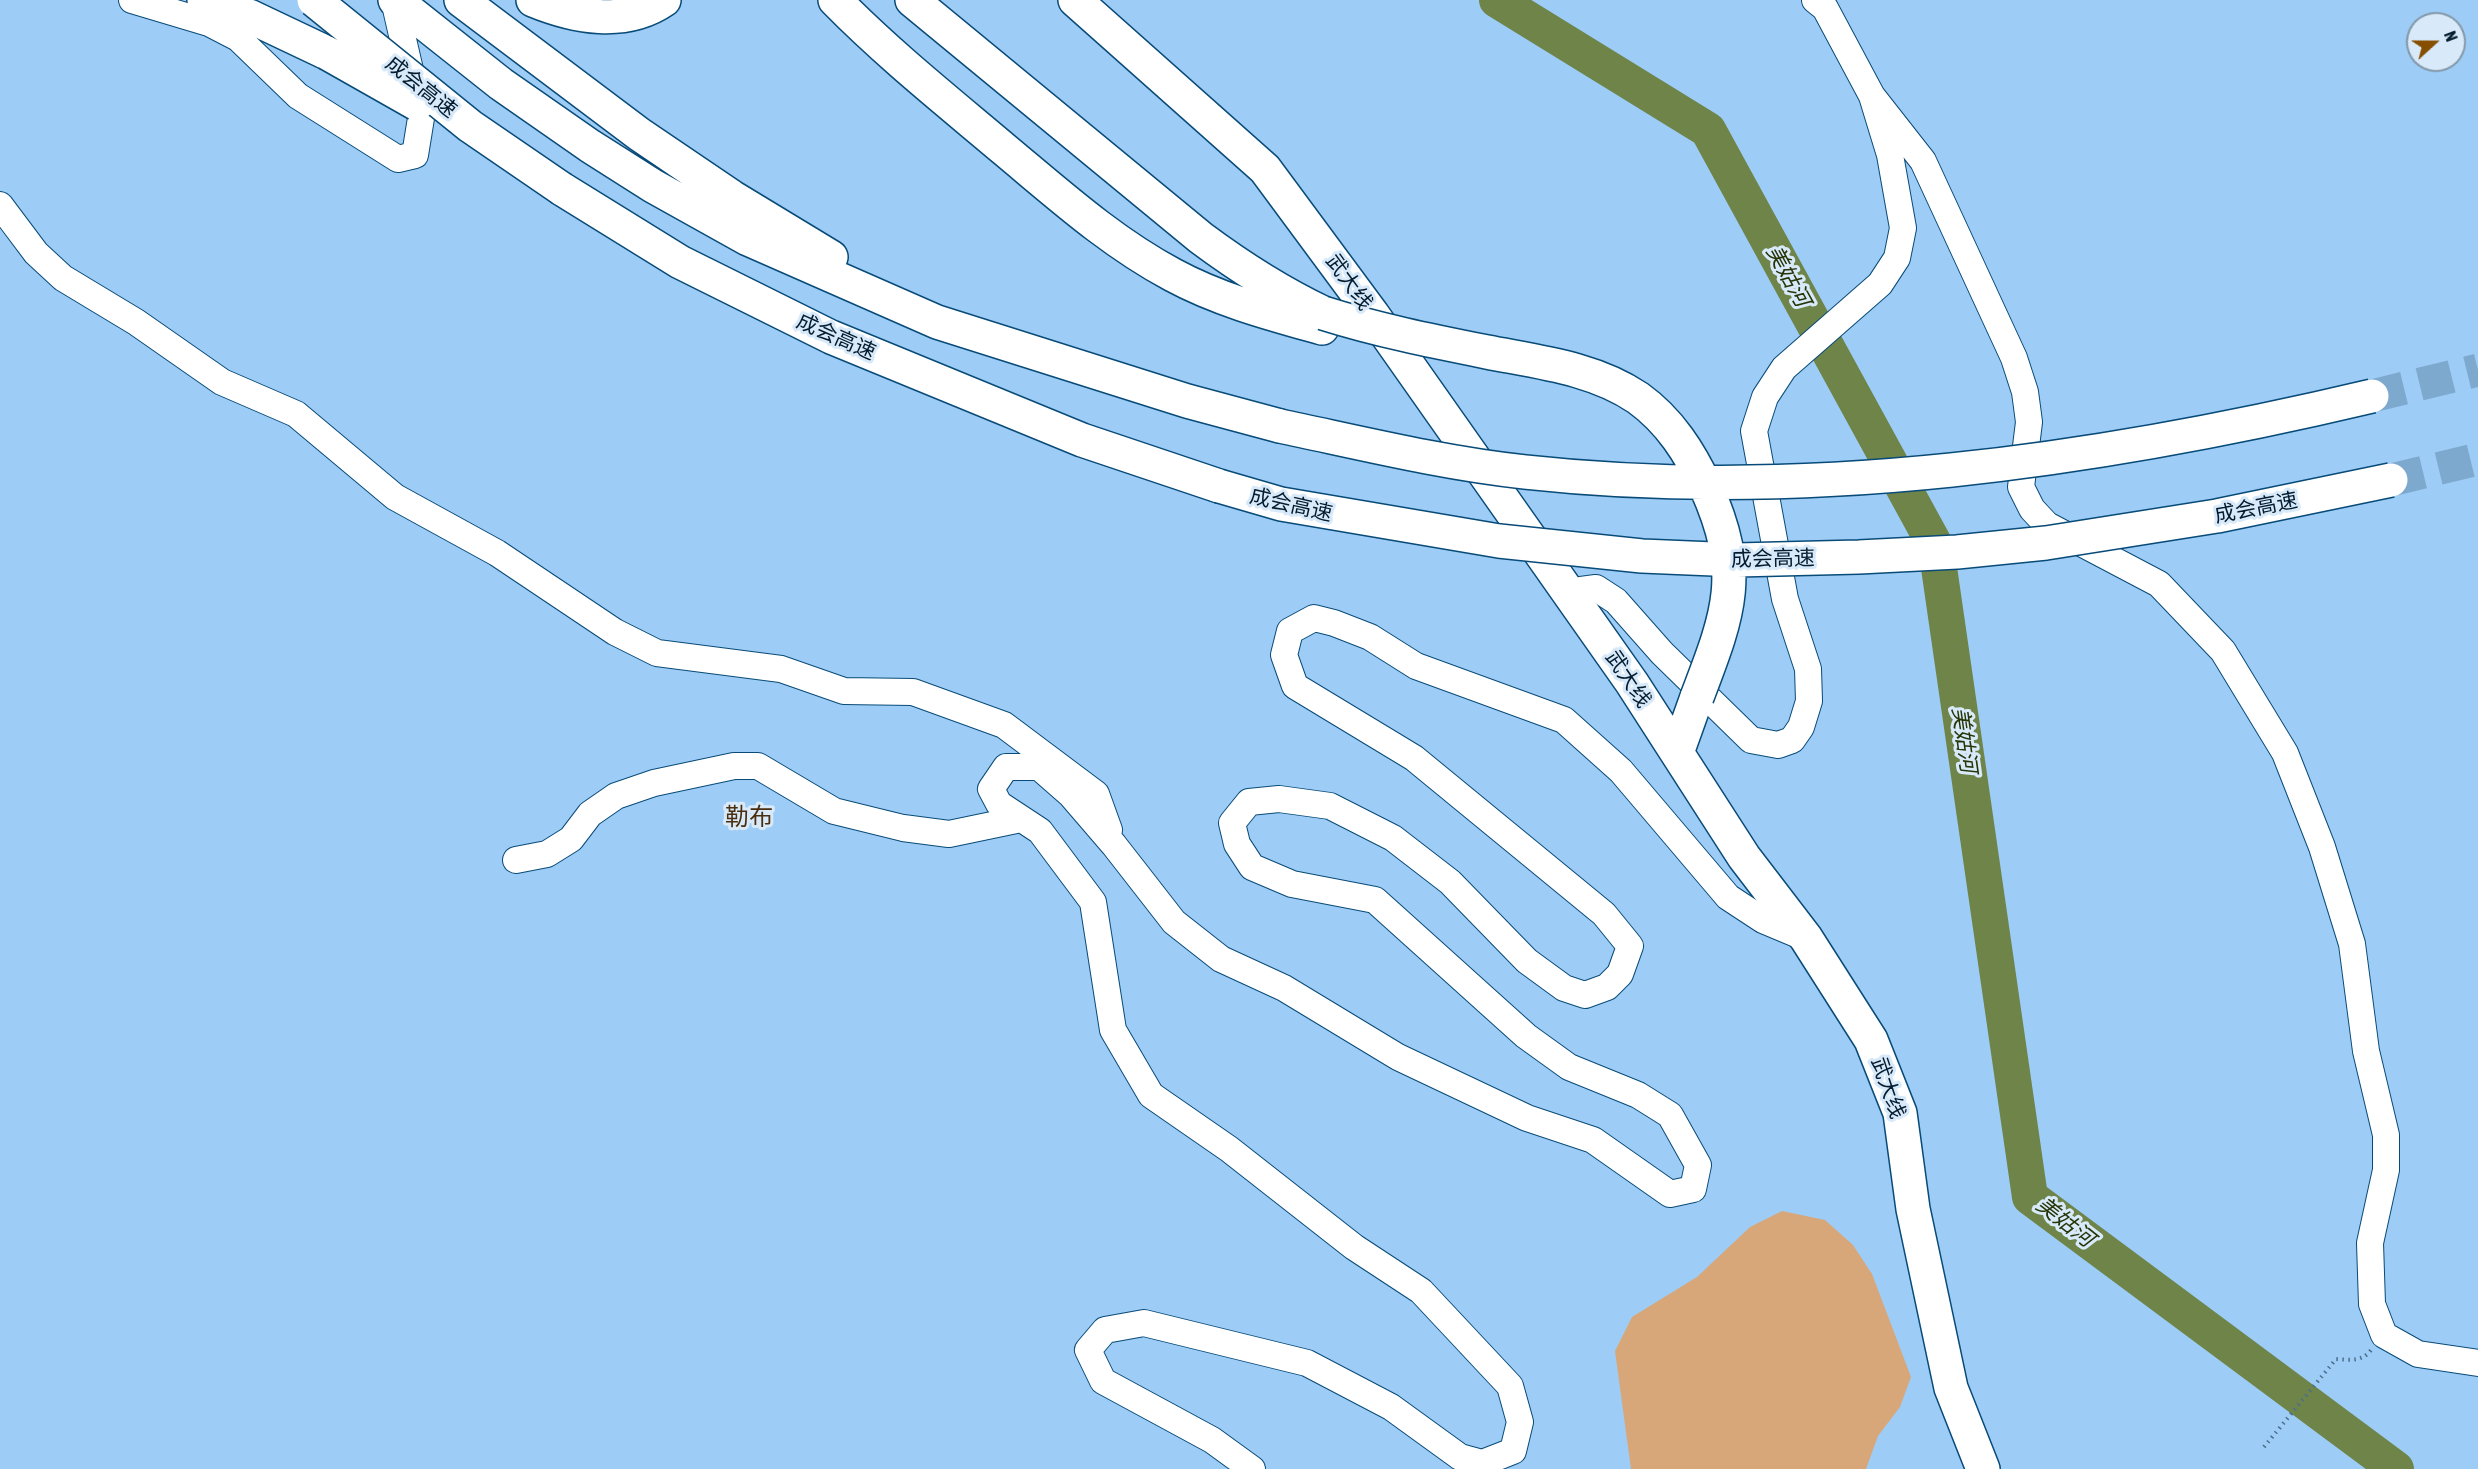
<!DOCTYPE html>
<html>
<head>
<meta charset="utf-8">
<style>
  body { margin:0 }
  #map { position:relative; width:2478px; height:1469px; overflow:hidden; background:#9dccf6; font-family:"Asap Condensed",sans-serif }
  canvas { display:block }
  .north { position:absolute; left:2406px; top:12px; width:60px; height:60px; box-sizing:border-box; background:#d8eafa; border:2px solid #8398a9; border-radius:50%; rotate:69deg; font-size:16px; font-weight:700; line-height:24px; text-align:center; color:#041c2f }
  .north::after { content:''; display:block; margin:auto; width:21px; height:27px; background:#864e00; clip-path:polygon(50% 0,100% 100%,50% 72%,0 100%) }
</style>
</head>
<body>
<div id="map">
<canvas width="2478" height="1469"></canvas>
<div class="north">N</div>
</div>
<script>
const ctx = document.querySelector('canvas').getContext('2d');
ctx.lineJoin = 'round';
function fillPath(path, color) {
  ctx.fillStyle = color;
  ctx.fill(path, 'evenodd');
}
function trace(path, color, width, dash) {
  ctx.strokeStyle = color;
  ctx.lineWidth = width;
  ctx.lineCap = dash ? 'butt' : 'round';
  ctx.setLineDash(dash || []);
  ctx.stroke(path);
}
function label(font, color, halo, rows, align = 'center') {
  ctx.font = font + ' "Asap Condensed","Noto Sans SC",sans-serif';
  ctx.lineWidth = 6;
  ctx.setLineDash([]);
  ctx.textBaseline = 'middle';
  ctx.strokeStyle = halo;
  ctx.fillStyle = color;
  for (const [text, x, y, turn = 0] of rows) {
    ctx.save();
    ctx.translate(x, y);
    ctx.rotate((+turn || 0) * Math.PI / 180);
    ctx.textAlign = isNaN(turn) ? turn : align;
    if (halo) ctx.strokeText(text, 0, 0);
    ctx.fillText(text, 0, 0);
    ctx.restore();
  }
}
fillPath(new Path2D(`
  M1782,1211L1825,1220L1853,1245L1872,1274L1911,1377L1900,1407L1878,1436L1866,1469H1631L1615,1351L1632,1317L1697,1277L1750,1227Z`), '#d7a779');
trace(new Path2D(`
  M1497,0L1708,130L1936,547L2030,1197L2396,1469`), '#6e8448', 36);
trace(new Path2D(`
  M2372,396L2478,370
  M2391,480L2478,459`), '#7ea9ce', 33, [33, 16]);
const minor = new Path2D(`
  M132,0L209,23L238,38L298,96L398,159L415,155L421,118L394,0
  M1872,96L1923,161L2014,358L2025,392L2029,422L2021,487L2032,509L2047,525L2159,584L2223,651L2285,753L2322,847L2352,944L2366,1051L2386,1135V1170L2370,1243L2372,1304L2384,1335L2418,1354L2478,1363
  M0,205L36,253L63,278L136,322L222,382L296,414L395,497L497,553L615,632L657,653L781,669L844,691L913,692L1004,725L1096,794L1109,830
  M1571,597L1581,590L1596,588L1616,601L1662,653L1751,740L1778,745L1792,740L1801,727L1809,701L1808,669L1785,599L1754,431L1765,397L1784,368L1880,284L1897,258L1903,228L1890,155L1872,96L1825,8L1815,0
  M516,860L547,854L571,839L590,814L616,796L654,783L734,766H758L834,811L903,828L949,834L1021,819
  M1252,1469L1212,1440L1103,1381L1088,1350L1105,1330L1144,1323L1307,1363L1391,1407L1460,1457L1482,1463L1513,1451L1520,1422L1510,1386L1421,1291L1354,1247L1229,1149L1151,1095L1113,1030L1093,902L1040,831L999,804L991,789L1006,767H1039L1071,795L1114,845L1174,922L1221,959L1284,988L1398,1057L1527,1118L1593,1140L1670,1194L1693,1189L1698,1165L1670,1115L1638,1095L1569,1067L1526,1036L1375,900L1292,884L1252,867L1237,844L1232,823L1249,802L1279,799L1330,806L1393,838L1450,882L1527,961L1564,988L1585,995L1607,987L1620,974L1630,946L1604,914L1414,758L1295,686L1284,655L1290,631L1314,618L1334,623L1370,637L1416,666L1564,720L1621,771L1728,897L1763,920L1806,938`);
const highway = new Path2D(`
  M204,0L249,16L327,53
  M395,0L501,84L590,146L653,186L748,239L937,322L1187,401L1280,426
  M461,0L639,134L732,197L831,257
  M533,0C574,17 625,27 664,0
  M835,0C888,54 947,101 1005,150C1059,195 1111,242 1173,275C1219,300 1272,314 1322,328
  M912,0L1201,238C1240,267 1279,292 1323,313
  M1075,0L1265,169L1373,315L1632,683L1744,857L1806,938L1871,1040L1900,1113L1913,1209L1951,1388L1983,1469
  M562,189L680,262L831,337L1082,440L1219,486
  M1677,753L1697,697`);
trace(minor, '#084b78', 28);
trace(highway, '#084b78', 36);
trace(new Path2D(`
  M2264,1447L2336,1359C2350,1360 2362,1362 2371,1350`), '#4c6f8d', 4, [1.5, 4.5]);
trace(minor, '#fff', 26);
trace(highway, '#fff', 33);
const highwayBridge = new Path2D(`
  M314,0L470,126L562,189
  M327,53L417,104
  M1323,313C1377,330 1432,341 1487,352C1538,362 1594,368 1638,398C1670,421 1690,453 1706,487C1745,574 1729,613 1697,697
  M1280,426C1361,443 1442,463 1525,472C1807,503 2098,461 2372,396
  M1219,486L1281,504L1499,541L1642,556L1737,560L1859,557L1957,552L2046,543L2217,516L2391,480`);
trace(highwayBridge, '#084b78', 36, []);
trace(highwayBridge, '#fff', 33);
label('21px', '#041c2f', '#d8eafa', [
  ["成会高速",421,87,39],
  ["武大线",1349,282,54],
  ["成会高速",836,337,24],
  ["成会高速",1291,505,13],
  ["成会高速",2256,508,-11],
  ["成会高速",1773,559,-1],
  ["武大线",1628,679,56],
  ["武大线",1888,1088,71]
]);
label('italic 22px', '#273507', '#d8eafa', [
  ["美姑河",1788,276,61],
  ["美姑河",1964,740,82],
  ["美姑河",2065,1222,38]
]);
label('24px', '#4a2e0f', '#d8eafa', [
  ["勒布",749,817]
]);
</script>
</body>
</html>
